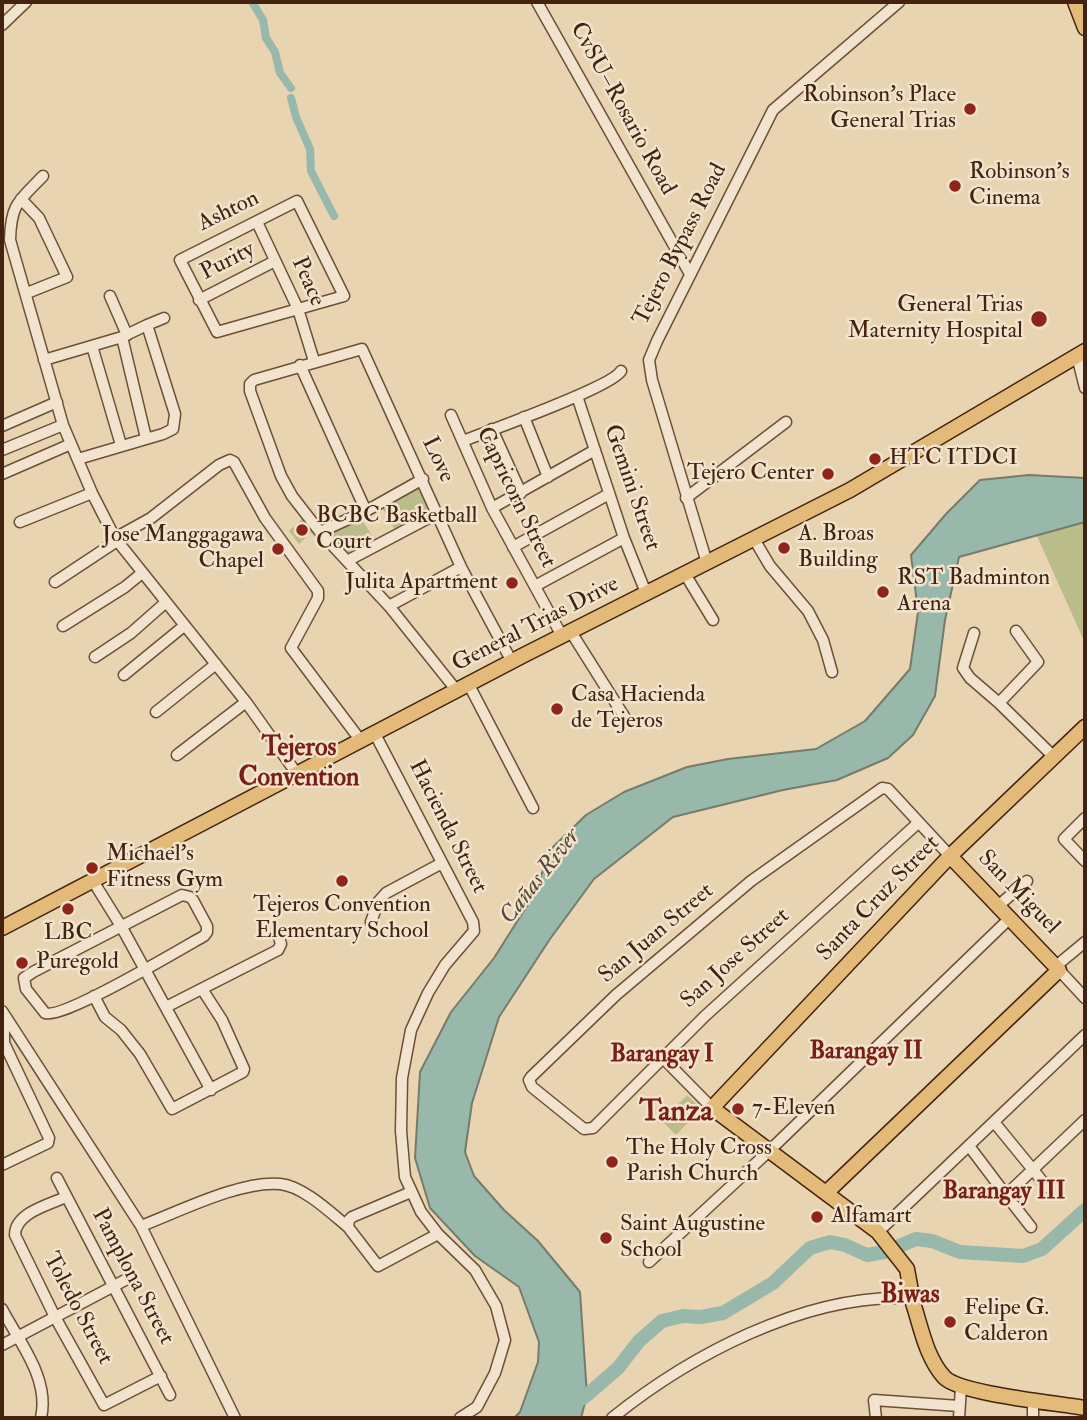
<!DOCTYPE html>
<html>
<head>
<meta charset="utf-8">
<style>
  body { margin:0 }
  #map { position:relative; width:1087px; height:1420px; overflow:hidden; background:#e9d4b2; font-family:"IM FELL Double Pica",serif }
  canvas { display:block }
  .frame { position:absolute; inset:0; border:4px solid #432310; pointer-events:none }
</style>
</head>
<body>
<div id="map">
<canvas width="1087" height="1420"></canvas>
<div class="frame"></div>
</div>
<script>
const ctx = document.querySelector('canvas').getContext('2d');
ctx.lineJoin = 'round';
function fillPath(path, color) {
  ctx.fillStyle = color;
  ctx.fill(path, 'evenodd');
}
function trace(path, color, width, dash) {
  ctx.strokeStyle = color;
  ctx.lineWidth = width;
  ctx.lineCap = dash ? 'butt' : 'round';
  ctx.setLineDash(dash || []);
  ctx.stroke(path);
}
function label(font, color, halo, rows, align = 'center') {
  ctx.font = font + ' "IM FELL Double Pica",serif';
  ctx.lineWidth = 5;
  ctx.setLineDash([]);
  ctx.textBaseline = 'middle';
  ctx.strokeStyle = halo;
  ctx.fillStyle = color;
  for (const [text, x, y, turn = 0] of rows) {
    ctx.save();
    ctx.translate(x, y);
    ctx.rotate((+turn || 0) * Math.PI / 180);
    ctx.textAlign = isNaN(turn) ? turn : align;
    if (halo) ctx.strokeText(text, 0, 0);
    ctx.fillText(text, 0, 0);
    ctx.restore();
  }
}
fillPath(new Path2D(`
  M418,485L431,513L396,532L381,506Z
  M305,516L315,529L299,544L289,531Z
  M361,518L376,542L347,557L324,533Z
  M1085,522V643L1037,536Z
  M687,1095L701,1109L676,1135L662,1121Z`), '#babc8a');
const water = new Path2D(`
  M1029,475L1085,478V522L959,557L945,620L935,696L913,735L888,758L837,780L783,790L673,817L594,879L550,939L499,1017L472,1103L465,1152L474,1176L504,1210L538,1241L580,1292L587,1395L581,1418H514L520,1412L538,1362L539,1342L519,1287L475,1256L430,1208L415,1158L420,1072L451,1012L494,958L530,901L553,847L586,815L624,792L687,767L728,759L816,749L865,721L910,669L918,612L911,555L946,514L980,480Z`);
fillPath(water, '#97b8aa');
trace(water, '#757c6c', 2);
trace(new Path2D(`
  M252,2L263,20L266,38L275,52L280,73L291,88
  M291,98L296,117L310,149L311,171L334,216`), '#97b8aa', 8);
trace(new Path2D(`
  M552,1418L587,1395L618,1368L639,1341L662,1321L683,1316L701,1317L723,1313L773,1283L810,1248L830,1242L845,1245L867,1255L885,1252L916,1239L932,1241L960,1252L1023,1256L1042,1249L1085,1210`), '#97b8aa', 14);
const minor = new Path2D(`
  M537,2L690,274
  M2,25L26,2
  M43,176C19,201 11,203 10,240L63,425L92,493L115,538L246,702L297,774
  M21,199L39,218L67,277L27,293
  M297,201L344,296L217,332L180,260Z
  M257,222L298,309L314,361
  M110,296L127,335
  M199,300L275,261
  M147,325L164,318
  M122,337L146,438
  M92,346L121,445
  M1077,356L1085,388
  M44,360L122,337L147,325L175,414L173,429L163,434L78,459
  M300,365L366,511
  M577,396L624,538L646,593
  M451,415L492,508L562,636
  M524,417L548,477
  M2,426L57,402
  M492,429L521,493
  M463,441C488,431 612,387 621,371
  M2,450L63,425
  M2,474L71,444
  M686,498L786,422
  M492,508L595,450
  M20,522L92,493
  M320,532L366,511L423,479
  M115,538L151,518L219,465L230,460L234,462L265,518L318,591V598L291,648L361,741
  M754,539L770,566L808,611L823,640L832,672
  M513,547L609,494
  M347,561L438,513
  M707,563L652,380L649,360L657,341L773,110L899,2
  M685,574L713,620
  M55,582L117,541
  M535,586L624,538
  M389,606L461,567
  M63,626L125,587L142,573
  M1016,631L1038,662L999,703L1053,756
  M571,632L627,721
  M974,633L963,668L970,678L999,703
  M95,657L131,633L165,603
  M124,675L184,626
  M469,685L533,808
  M457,691L389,606L320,532L292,496L281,476L250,391V384L254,380L362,349L461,567L512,662
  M156,712L216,664
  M375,734L473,922L474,931L445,965L428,993L411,1030L402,1078L401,1131L405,1177L421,1212L438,1234L475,1270L496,1306L505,1340L495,1373L477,1407L460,1418
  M177,755L246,702
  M1085,818L1064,839L1085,861
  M918,823L705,1016L593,1128L584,1129L532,1087L529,1080L531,1077L616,995L751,881L882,788L888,789L950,856
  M93,881L121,926L211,1090
  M182,895L190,897L193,900L207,926V932L204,936C181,949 62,1020 45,1013L26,989L24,978L33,972Z
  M998,906L1027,881
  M371,922L378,902L386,893L442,863
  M1056,966L1085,942
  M1059,970L1085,998
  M94,996L105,1017L121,1030L140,1054L172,1109L243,1072L244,1069L222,1020L202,989
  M166,1007L278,950L281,944L278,934
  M2,1011L141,1226L235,1418
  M662,1057L712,1108
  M994,1122L1047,1187
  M969,1146L1006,1195L1085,1120
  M2,1165L48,1143L49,1138L4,1043V1016
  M57,1178L170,1395
  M411,1192L352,1217L349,1220L348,1227L378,1266L438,1234
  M1006,1195L1031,1227
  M66,1197C48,1205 15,1213 15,1235L55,1317L104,1405L161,1376
  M141,1226C178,1212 241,1180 280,1184C303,1186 331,1213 348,1227
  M878,1232L1085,1035
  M649,1262L768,1152L1010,918
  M2,1309C19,1342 50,1378 41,1418
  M2,1345L129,1278
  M1033,1400V1418
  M612,1418C689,1356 803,1295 905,1298
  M876,1418L874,1400L959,1406
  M959,1418L961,1387`);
const major = new Path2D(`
  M1075,2L1085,28
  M2,928L522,656L850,490L1085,351
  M827,1192L1059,970L950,856
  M911,1291L907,1269L878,1232L712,1108L950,856L1085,727
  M913,1303C921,1327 926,1357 944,1377C959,1394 1058,1403 1085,1408`);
trace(minor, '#6c4f38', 13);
trace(major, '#432310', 17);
trace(minor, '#f1e3cd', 10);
trace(major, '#e4ba79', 14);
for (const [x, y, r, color] of [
  [970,109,7,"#8f2418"],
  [955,186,7,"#8f2418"],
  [1039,319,9,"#8f2418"],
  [875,459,7,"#8f2418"],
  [828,474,7,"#8f2418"],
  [302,530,7,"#8f2418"],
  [784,548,7,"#8f2418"],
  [278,549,7,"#8f2418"],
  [512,583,7,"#8f2418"],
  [883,592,7,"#8f2418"],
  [557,709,7,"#8f2418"],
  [92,868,7,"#8f2418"],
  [342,881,7,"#8f2418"],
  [68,909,7,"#8f2418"],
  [22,963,7,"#8f2418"],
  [738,1109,7,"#8f2418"],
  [612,1162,7,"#8f2418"],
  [817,1217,7,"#8f2418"],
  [606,1238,7,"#8f2418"],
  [950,1322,7,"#8f2418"]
]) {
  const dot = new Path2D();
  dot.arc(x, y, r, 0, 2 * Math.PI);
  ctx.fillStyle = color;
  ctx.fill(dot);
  trace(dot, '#f1e3cd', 2.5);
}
label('23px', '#432310', '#f1e3cd', [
  ["Robinson's Place",956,96,"right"],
  ["General Trias",956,122,"right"],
  ["Robinson's",969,173],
  ["Cinema",969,199],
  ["General Trias",1023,306,"right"],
  ["Maternity Hospital",1023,332,"right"],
  ["HTC ITDCI",889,459],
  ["Tejero Center",814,474,"right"],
  ["BCBC Basketball",316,517],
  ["Court",316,543],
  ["A. Broas",798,535],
  ["Building",798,561],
  ["Jose Manggagawa",264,536,"right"],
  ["Chapel",264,562,"right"],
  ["RST Badminton",897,579],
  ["Arena",897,605],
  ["Julita Apartment",498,583,"right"],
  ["Casa Hacienda",571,696],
  ["de Tejeros",571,722],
  ["Michael's",106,855],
  ["Fitness Gym",106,881],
  ["Tejeros Convention",342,906,"center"],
  ["Elementary School",342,932,"center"],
  ["LBC",68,934,"center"],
  ["Puregold",36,963],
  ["7-Eleven",752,1109],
  ["The Holy Cross",626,1149],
  ["Parish Church",626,1175],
  ["Alfamart",831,1217],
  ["Saint Augustine",620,1225],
  ["School",620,1251],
  ["Felipe G.",964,1309],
  ["Calderon",964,1335]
], 'left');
label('23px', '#432310', '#f1e3cd', [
  ["CvSU–Rosario Road",622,109,61],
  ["Ashton",229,212,-26],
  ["Tejero Bypass Road",681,245,-63],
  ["Purity",228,262,-27],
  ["Peace",307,282,66],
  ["Love",437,460,65],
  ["Gemini Street",631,488,71],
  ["Capricorn Street",515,498,64],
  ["General Trias Drive",536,625,-27],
  ["Hacienda Street",447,827,63],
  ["San Miguel",1018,893,46],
  ["Santa Cruz Street",879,899,-46],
  ["San Juan Street",657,934,-40],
  ["San Jose Street",736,959,-42],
  ["Pamplona Street",132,1277,62],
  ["Toledo Street",77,1309,62]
]);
label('italic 24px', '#584836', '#f1e3cd', [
  ["Cañas River",541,877,-52]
]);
label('bold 24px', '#7a1f14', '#f1e3cd', [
  ["Barangay II",866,1053],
  ["Barangay I",662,1056],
  ["Barangay III",1004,1193]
]);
label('bold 26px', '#7a1f14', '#f1e3cd', [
  ["Tejeros",299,749],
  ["Convention",299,779],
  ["Biwas",910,1296]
]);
label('bold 30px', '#7a1f14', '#f1e3cd', [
  ["Tanza",676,1114]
]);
</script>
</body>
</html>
